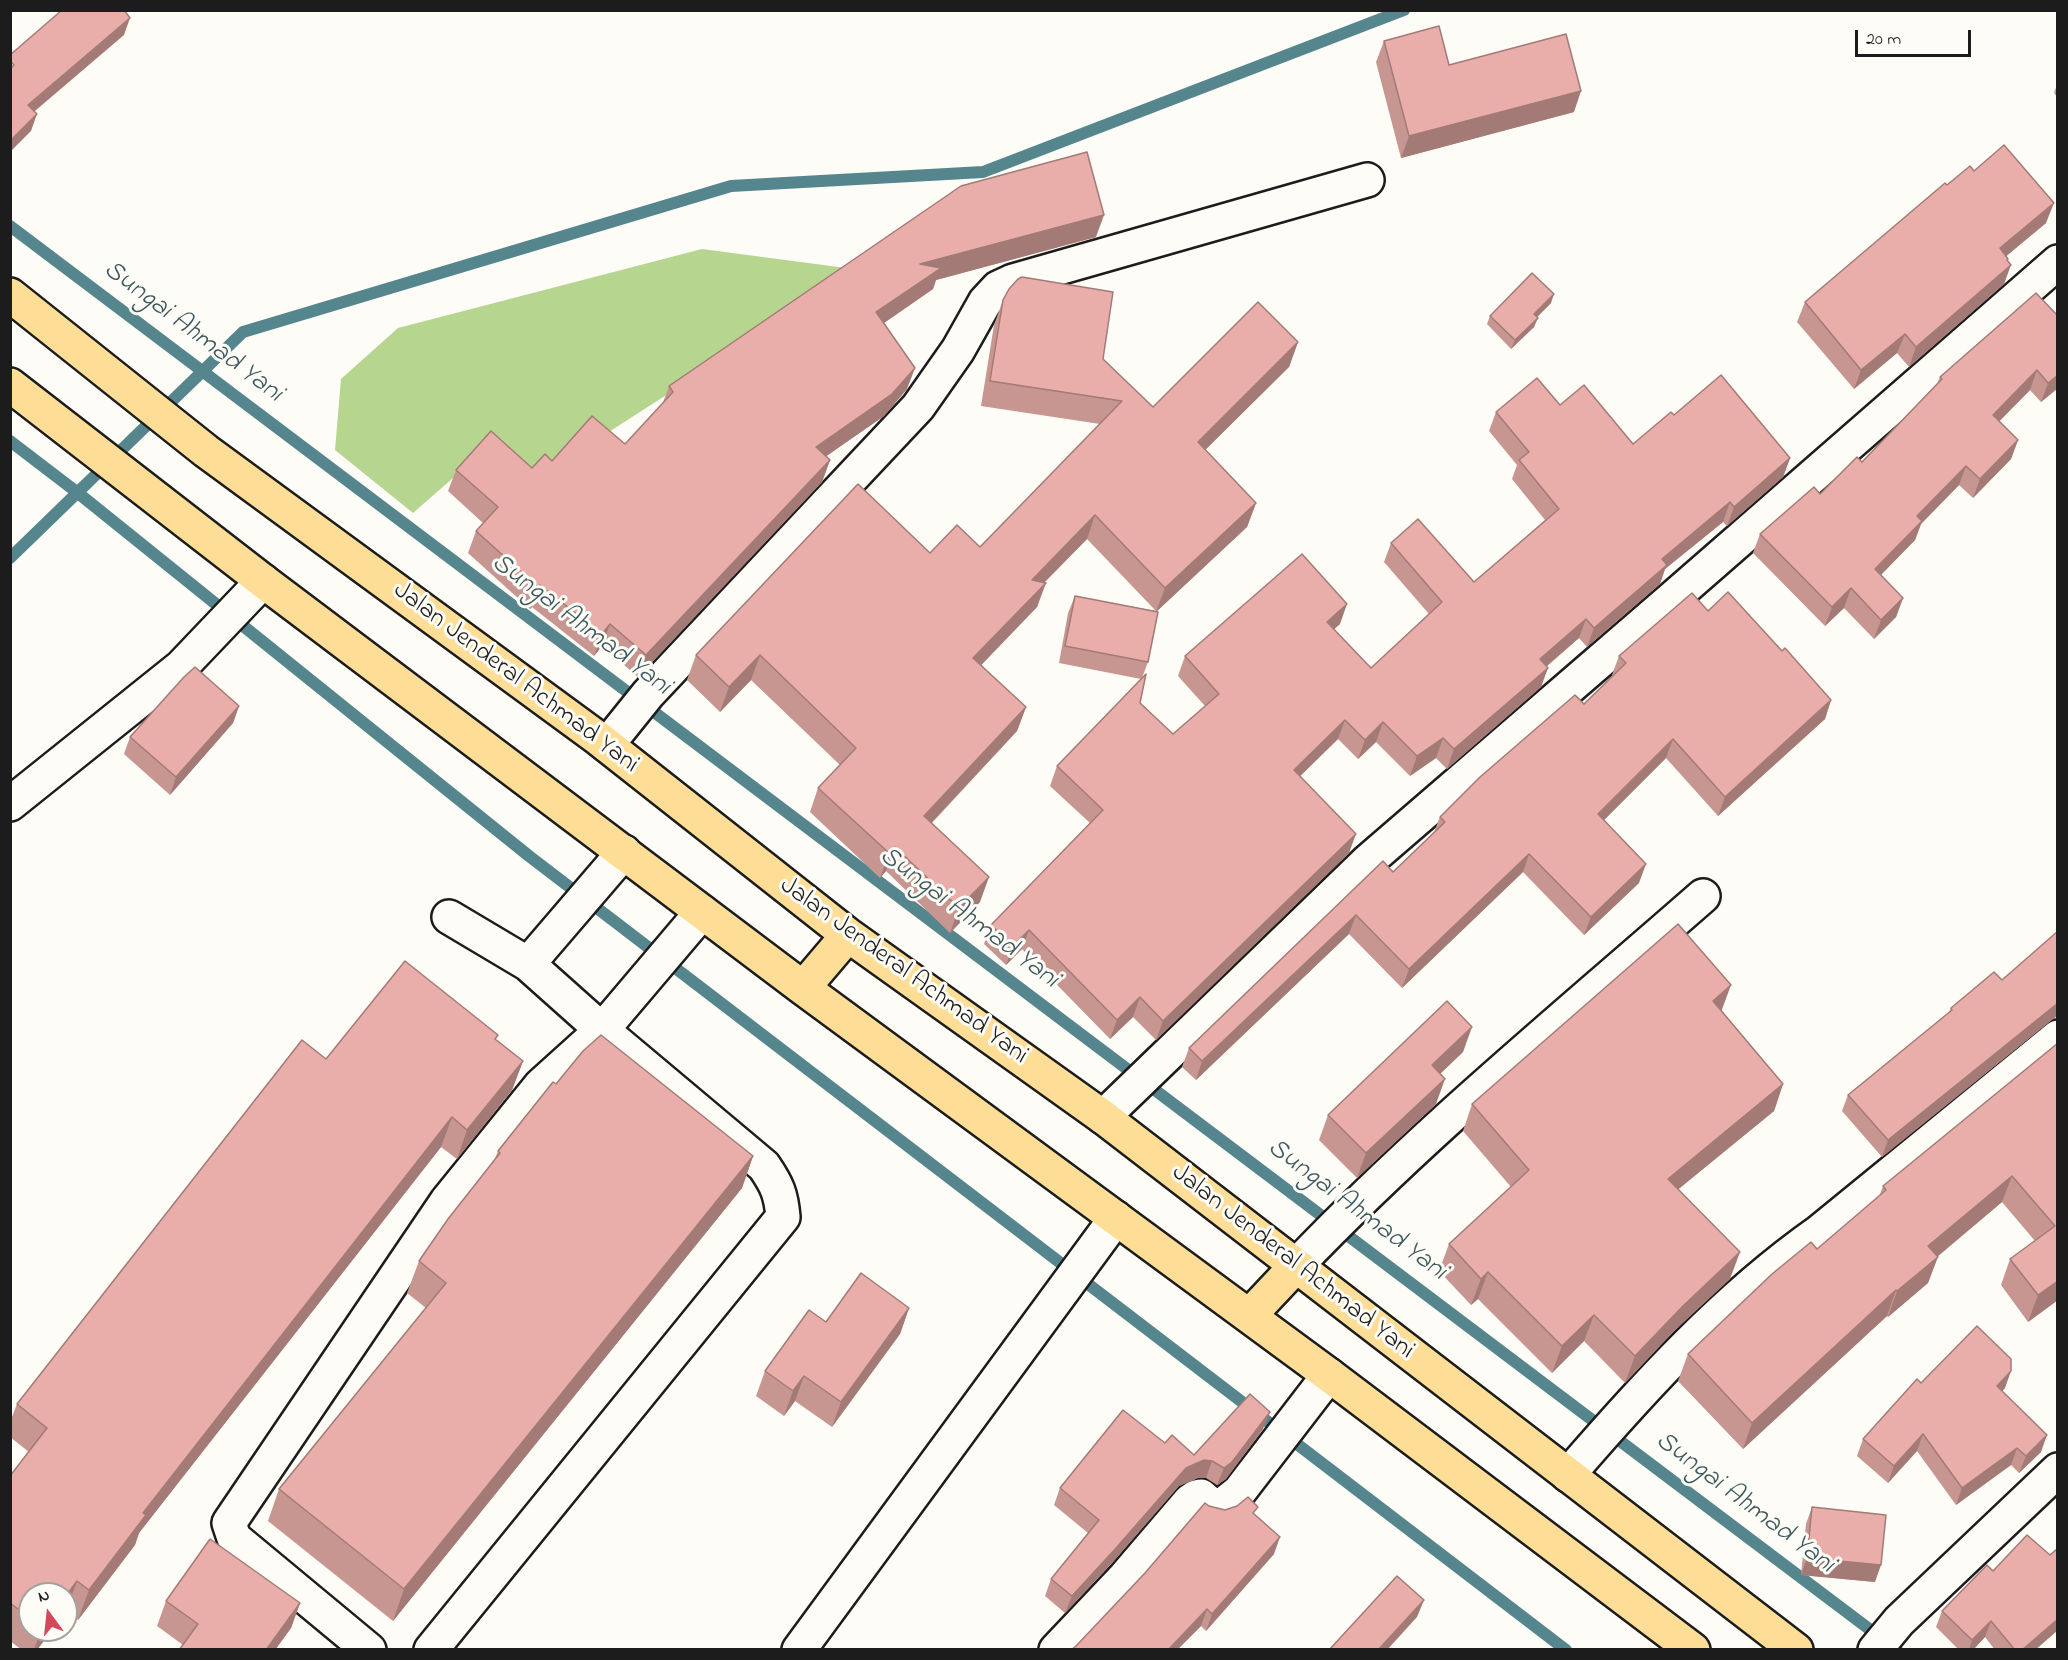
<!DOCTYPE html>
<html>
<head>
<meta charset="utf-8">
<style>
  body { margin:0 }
  #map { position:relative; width:2068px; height:1660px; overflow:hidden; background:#fdfcf7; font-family:"Indie Flower",sans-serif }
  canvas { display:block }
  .frame { position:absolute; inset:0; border:12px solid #1c1c1c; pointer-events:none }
  .north { position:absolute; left:18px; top:1582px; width:60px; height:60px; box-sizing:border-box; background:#fdfcf7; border:2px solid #a3a29f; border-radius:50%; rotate:345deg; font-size:16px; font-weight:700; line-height:24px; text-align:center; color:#1c1c1c }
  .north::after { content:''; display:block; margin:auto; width:21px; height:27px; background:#d1495b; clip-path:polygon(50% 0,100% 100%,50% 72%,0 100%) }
  .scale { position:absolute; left:1855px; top:30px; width:116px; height:27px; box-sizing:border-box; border:3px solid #1c1c1c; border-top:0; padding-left:8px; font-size:18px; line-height:21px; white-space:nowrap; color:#1c1c1c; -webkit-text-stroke:4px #fdfcf7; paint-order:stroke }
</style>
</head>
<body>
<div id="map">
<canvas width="2068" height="1660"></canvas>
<div class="frame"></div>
<div class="north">N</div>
<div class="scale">20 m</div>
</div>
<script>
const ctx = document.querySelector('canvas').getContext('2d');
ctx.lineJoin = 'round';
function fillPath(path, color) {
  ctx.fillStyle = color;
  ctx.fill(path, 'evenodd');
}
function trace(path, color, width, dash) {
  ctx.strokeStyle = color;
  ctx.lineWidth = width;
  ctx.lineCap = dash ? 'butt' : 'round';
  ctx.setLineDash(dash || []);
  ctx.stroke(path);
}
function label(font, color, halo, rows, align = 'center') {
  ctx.font = font + ' "Indie Flower",sans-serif';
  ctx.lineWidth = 6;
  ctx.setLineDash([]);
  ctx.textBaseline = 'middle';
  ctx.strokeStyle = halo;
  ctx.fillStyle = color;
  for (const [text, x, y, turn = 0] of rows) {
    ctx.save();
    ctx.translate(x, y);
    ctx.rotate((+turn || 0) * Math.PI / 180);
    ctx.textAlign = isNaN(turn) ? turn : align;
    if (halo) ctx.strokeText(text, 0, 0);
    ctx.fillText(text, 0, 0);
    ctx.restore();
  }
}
fillPath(new Path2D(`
  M702,249L861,270L520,489L477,457L413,513L335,450L341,379L398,328Z`), '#b6d68f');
trace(new Path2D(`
  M10,226L1897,1650
  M10,441L78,493L529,856L1566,1650
  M10,558L243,332L731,186L983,172L1404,10`), '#56868d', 12);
const minor = new Path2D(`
  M607,745L648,694L918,407L958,350L985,302L998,288L1013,281L1367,180
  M10,804L181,667L263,581
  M528,964L624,852
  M1103,1117L1367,862L1674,597L2058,262
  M1296,1266C1422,1134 1565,1017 1703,896
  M1568,1475C1644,1387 1724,1299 1819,1232L2058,1037
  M369,1650L234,1538L229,1523L447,1201L541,1085L602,1030L528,964L449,917
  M431,1650L783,1217C781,1194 777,1185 764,1166L602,1030L702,912
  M799,1650L1116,1218
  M1056,1650L1125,1577L1190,1501L1196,1497L1201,1496L1215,1508H1219L1239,1492L1329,1375
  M1875,1650L1899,1621L2058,1470`);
const highway = new Path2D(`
  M10,295L206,451L599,739L848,935L1103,1117L1796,1650
  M10,385L263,581L803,988L1329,1375L1693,1650
  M803,988L848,935
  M1249,1316L1296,1266`);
trace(minor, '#1c1c1c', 38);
trace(highway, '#1c1c1c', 38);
trace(minor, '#fdfcf7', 33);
trace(highway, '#fede96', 33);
fillPath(new Path2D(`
  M1384,41L1449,65L1574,112L1401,158L1376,62Z
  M2058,82V98L2054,93Z
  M1974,171L2046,223L2006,256L2008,259L2004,284L1909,367L1897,353L1854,389L1797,322L1805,302L1947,185Z
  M961,186L1096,237L936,280L933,289L884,323L907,389L884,416L826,456L830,460L822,482L638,677L602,646L594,656L532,607L530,609L468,553L476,531L483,523L448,491L456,470L532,468L552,461L625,444L662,405L669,386Z
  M1003,300L1103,359L1153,407L1298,342L1289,367L1205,450L1256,503L1247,527L1156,612L1148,662L1142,678L1140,703L1173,734L1205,706L1178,676L1185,656L1340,624L1333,630L1371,668L1429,614L1384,562L1391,543L1474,582L1545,520L1512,479L1517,465L1489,431L1496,412L1560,405L1633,444L1674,415L1790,458L1783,477L1727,526L1723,522L1665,569L1660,584L1587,647L1579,638L1547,666L1541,687L1447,769L1436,758L1410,776L1376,742L1358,759L1338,739L1300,776L1349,853L1156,1040L1133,1017L1110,1039L1022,949L1006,965L984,944L991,925L1090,823L1050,786L1057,766L1141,679L1059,663L1068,613L1075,596L1156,611L1087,539L1045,582L1037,607L981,665L1026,707L1017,731L932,823L980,902L950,933L886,871L880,878L810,812L818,788L840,765L751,680L720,712L687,680L696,655L930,553L980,547L1100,424L981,406L994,325Z
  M1551,303L1537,317L1534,327L1511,349L1487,324L1490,316Z
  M2058,316V388L2041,402L2030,390L1999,421L2018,440L2011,459L1973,498L1959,485L1921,524L1915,540L1881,575L1903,598L1896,617L1874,639L1844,608L1825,626L1753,553L1760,534L1820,494L1862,462L1937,384L1940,377Z
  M1708,611L1782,651L1831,700L1825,719L1718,816L1666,758L1604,820L1639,883L1584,935L1523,872L1402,988L1349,934L1196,1080L1182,1067L1189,1048L1393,872L1434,832L1440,817L1584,704L1613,676L1612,675L1619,656Z
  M239,706L233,723L170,795L124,754L130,737Z
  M2058,931V1015L1882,1157L1842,1111L1848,1095L1949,1012L1951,1008L2002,980Z
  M1722,1011L1783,1084L1774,1111L1678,1189L1730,1279L1673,1332L1625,1383L1584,1341L1552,1373L1478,1299L1471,1305L1439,1271L1449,1244L1511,1187L1463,1131L1472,1104Z
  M497,1040L523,1061L512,1090L457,1159L441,1147L139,1533L135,1545L78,1620L66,1611V1594H30V1630H52L37,1650H22L10,1641V1476L29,1452L10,1437V1422L17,1404L326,1059Z
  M2058,1043V1300L2028,1322L2001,1285L2010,1259L2035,1241L2002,1202L1937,1257L1928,1283L1888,1317L1887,1316L1743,1449L1678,1381L1688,1354L1817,1249L1879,1197L1883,1186Z
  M1463,1052L1440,1074L1436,1104L1357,1178L1319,1140L1328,1115Z
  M556,1084L753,1156L742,1188L393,1621L268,1521L279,1489L426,1308L407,1293L419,1261L494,1161L498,1151Z
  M909,1308L900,1334L832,1427L795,1401L784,1416L756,1396L765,1371L826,1322Z
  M1921,1383L2005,1388L2002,1391L2041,1452L2019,1473L2011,1465L1956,1505L1917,1451L1888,1483L1857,1456L1863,1439Z
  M1263,1429L1226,1479L1217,1485L1206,1478H1198L1179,1486L1111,1564L1065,1613L1045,1596L1051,1579L1088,1533L1054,1505L1060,1488L1165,1443L1194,1455Z
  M1209,1506L1225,1510L1255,1515L1274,1554L1206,1631L1201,1626L1177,1650H1071L1076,1646Z
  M1812,1507L1875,1582L1801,1575L1806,1524Z
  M2058,1548V1630L2035,1650H1995L1985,1637L1973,1650H1959L1936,1627L1942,1611L1993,1571L2050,1555Z
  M166,1601L300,1603L291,1628L275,1650H179L183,1645L157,1626Z`), '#c89691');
fillPath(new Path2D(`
  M130,18L124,35L22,122L28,105Z
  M1581,91L1574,112L1401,158L1409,136Z
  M37,114L31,131L10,152V141Z
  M2054,203L2046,223L1992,268L2000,248Z
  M1104,215L1096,237L936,280L933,289L868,334L876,312L920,264Z
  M2008,259L2004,271L2011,265L2004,284L1909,367L1916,347Z
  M1554,294L1551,303L1531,323L1534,314Z
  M1538,318L1534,327L1511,349L1515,340Z
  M1905,334L1897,353L1854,389L1861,370Z
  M1298,342L1289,367L1189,466L1198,442Z
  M915,368L907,389L884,416L808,469L816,447Z
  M2037,370L2030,390L1986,435L1993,415Z
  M2058,375V388L2041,402L2048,383Z
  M2018,440L2011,459L1973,498L1980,479Z
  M1790,458L1783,477L1727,526L1734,507Z
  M830,460L822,482L638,677L646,655Z
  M1966,466L1959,485L1921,524L1915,540L1868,588L1875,569L1917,516Z
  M1730,502L1723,522L1665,569L1660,584L1587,647L1594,628L1662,559Z
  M1256,503L1247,527L1156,612L1165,588Z
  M1095,515L1087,539L1023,604L1032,580Z
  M1046,583L1037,607L964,683L973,658Z
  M540,585L532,607L530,609L538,587Z
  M1851,588L1844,608L1825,626L1832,607Z
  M1903,598L1896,617L1874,639L1881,620Z
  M1347,604L1340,624L1320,642L1327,622Z
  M1586,619L1579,638L1533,678L1540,659Z
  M610,624L602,646L594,656L602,634Z
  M760,655L751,680L720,712L729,687Z
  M1548,668L1541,687L1447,769L1454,749Z
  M1831,700L1825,719L1718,816L1725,797Z
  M239,706L233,723L170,795L176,777Z
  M1026,707L1017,731L915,840L924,816Z
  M1345,720L1338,739L1287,789L1294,770Z
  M1383,722L1376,742L1358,759L1365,740Z
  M1443,738L1436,758L1410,776L1417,756Z
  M1673,739L1666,758L1591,833L1598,814Z
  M1356,834L1349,853L1156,1040L1163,1021Z
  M895,847L886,871L880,878L889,853Z
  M1529,854L1523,872L1402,988L1409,969Z
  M1646,864L1639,883L1584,935L1591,917Z
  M989,877L980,902L950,933L959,908Z
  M1356,915L1349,934L1196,1080L1202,1061Z
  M1029,930L1022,949L1006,965L1013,946Z
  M1731,985L1721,1012L1713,1001Z
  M1140,997L1133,1017L1110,1039L1117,1020Z
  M2058,1003V1015L1882,1157L1888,1140Z
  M1472,1027L1463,1052L1423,1090L1432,1065Z
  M523,1061L512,1090L457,1159L467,1130Z
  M1445,1079L1436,1104L1357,1178L1366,1153Z
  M1783,1084L1774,1111L1658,1206L1668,1179Z
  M452,1117L441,1147L139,1533L135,1545L78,1620L89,1590L143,1513Z
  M753,1156L742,1188L393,1621L404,1589Z
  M2012,1176L2002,1202L1919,1272L1928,1246Z
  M1740,1252L1730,1279L1673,1332L1625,1383L1635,1356L1683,1306Z
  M1938,1257L1928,1283L1888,1317L1897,1291Z
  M1488,1272L1478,1299L1471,1305L1481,1279Z
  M2058,1281V1300L2028,1322L2038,1295Z
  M1896,1290L1887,1316L1743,1449L1752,1423Z
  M909,1308L900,1334L832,1427L841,1402Z
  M1594,1315L1584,1341L1552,1373L1562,1346Z
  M2011,1371L2005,1388L1991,1403L1997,1386Z
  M804,1376L795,1401L784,1416L793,1391Z
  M1270,1412L1263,1429L1226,1479L1217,1485L1224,1468Z
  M1923,1434L1917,1451L1888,1483L1894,1466Z
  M2047,1435L2041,1452L2019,1473L2026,1456Z
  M2017,1448L2011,1465L1956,1505L1962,1488Z
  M1204,1460L1212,1461L1206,1478H1198L1179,1486L1111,1564L1065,1613L1072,1596L1186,1468Z
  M1280,1537L1274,1554L1206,1631L1212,1614Z
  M1807,1558L1881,1565L1875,1582L1801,1575Z
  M77,1581L66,1611V1596Z
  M1424,1600L1417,1617L1387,1650H1378Z
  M300,1603L291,1628L275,1650H266Z
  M1207,1609L1201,1626L1177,1650H1167Z
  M2058,1619V1630L2035,1650H2022Z
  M1991,1621L1985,1637L1973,1650H1969L1972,1640Z
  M41,1630H52L37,1650H34Z`), '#a37a76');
const building = new Path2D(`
  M62,10H124L130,18L28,105L37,114L10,141V69L14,65L10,61V55Z
  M1439,26L1449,65L1566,34L1581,91L1409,136L1384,41Z
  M2004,145L2054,203L2000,248L2008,259L2007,260L2011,265L1916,347L1905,334L1861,370L1805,302L1945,183L1947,185L1970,166L1974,171Z
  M1087,152L1104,215L920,264L941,268L876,312L915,368L892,394L816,447L830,460L646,655L610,624L602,634L540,585L538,587L476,531L498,507L456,470L491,431L532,468L545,454L552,461L592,416L625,444L673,392L669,386L961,186Z
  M1532,273L1554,294L1534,314L1538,318L1515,340L1490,316Z
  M1022,277L1113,292L1103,359L1153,407L1258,302L1298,342L1198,442L1256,503L1165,588L1095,515L1032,580L1046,583L973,658L1026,707L924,816L989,877L959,908L895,847L889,853L818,788L856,748L760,655L729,687L696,655L858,484L930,553L957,525L980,547L1122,401L990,381L1003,300L1009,289L1018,279Z
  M2036,293L2058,316V375L2048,383L2037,370L1993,415L2018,440L1980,479L1966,466L1917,516L1922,521L1875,569L1903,598L1881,620L1851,588L1832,607L1760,534L1814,487L1820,494L1857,457L1862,462L1942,379L1940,377Z
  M1721,375L1790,458L1734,507L1730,502L1662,559L1667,565L1594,628L1586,619L1540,659L1548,668L1454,749L1443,738L1417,756L1383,722L1365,740L1345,720L1294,770L1356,834L1163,1021L1140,997L1117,1020L1029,930L1013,946L991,925L1103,810L1057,766L1146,674L1140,703L1173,734L1219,694L1185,656L1302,554L1347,604L1327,622L1371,668L1442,602L1391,543L1418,519L1474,582L1559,509L1519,460L1529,452L1496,412L1537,378L1560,405L1584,385L1633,444L1671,412L1674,415Z
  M1728,592L1782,651L1785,648L1831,700L1725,797L1673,739L1598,814L1646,864L1591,917L1529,854L1409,969L1356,915L1202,1061L1189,1048L1383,861L1393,872L1445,822L1440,817L1480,777L1575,695L1584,704L1626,663L1619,656L1692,593L1708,611Z
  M1075,596L1158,612L1148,662L1065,646Z
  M195,667L239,706L176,777L130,737L184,677Z
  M1678,924L1731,985L1713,1001L1783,1084L1668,1179L1740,1252L1683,1306L1635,1356L1594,1315L1562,1346L1488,1272L1481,1279L1449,1244L1529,1170L1472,1104Z
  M2058,931V1003L1888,1140L1848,1095L1952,1010L1951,1008L1994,972L2002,980Z
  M405,961L498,1035L495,1039L523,1061L467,1130L452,1117L143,1513L146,1515L89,1590L77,1581L66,1596V1594H30V1618L10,1603V1476L47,1428L17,1404L302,1040L326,1059Z
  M1447,1001L1472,1027L1432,1065L1445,1079L1366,1153L1328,1115Z
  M601,1035L753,1156L404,1589L279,1489L446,1283L419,1261L448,1219L500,1153L498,1151L553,1082L556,1084L583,1051Z
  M2058,1043V1281L2038,1295L2010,1259L2055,1226L2012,1176L1928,1246L1938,1257L1897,1291L1896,1290L1752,1423L1688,1354L1772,1274L1811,1242L1817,1249L1886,1190L1883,1186Z
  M861,1273L909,1308L841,1402L804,1376L793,1391L765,1371L809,1310L826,1322Z
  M1977,1326L2011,1359V1371L1997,1386L2047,1435L2026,1456L2017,1448L1962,1488L1923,1434L1894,1466L1863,1439L1917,1379L1921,1383Z
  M1250,1394L1270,1412L1232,1462L1224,1468L1212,1461L1204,1460L1186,1468L1117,1547L1072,1596L1051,1579L1099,1520L1060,1488L1123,1410L1165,1443L1172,1435L1194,1455Z
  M1248,1497L1258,1507L1253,1513L1280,1537L1212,1614L1207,1609L1168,1650H1071L1076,1646L1145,1573L1205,1503L1209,1506L1225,1510L1237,1506Z
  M1812,1507L1886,1515L1881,1565L1807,1558Z
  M2027,1535L2050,1555L2058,1548V1619L2022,1650H2015L1991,1621L1972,1640L1942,1611L1987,1565L1993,1571Z
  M210,1539L300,1603L266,1650H179L198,1624L166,1601Z
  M1397,1576L1424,1600L1378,1650H1329Z`);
fillPath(building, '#e9aea9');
trace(building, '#a37a76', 1.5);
label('26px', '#1c1c1c', '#fdfcf7', [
  ["Jalan Jenderal Achmad Yani",515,679,37],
  ["Jalan Jenderal Achmad Yani",903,972,36],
  ["Jalan Jenderal Achmad Yani",1292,1263,38]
]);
label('italic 27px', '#3e5a5e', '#fdfcf7', [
  ["Sungai Ahmad Yani",192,333,37],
  ["Sungai Ahmad Yani",580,626,37],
  ["Sungai Ahmad Yani",968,919,37],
  ["Sungai Ahmad Yani",1356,1211,37],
  ["Sungai Ahmad Yani",1744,1504,37]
]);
</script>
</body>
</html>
